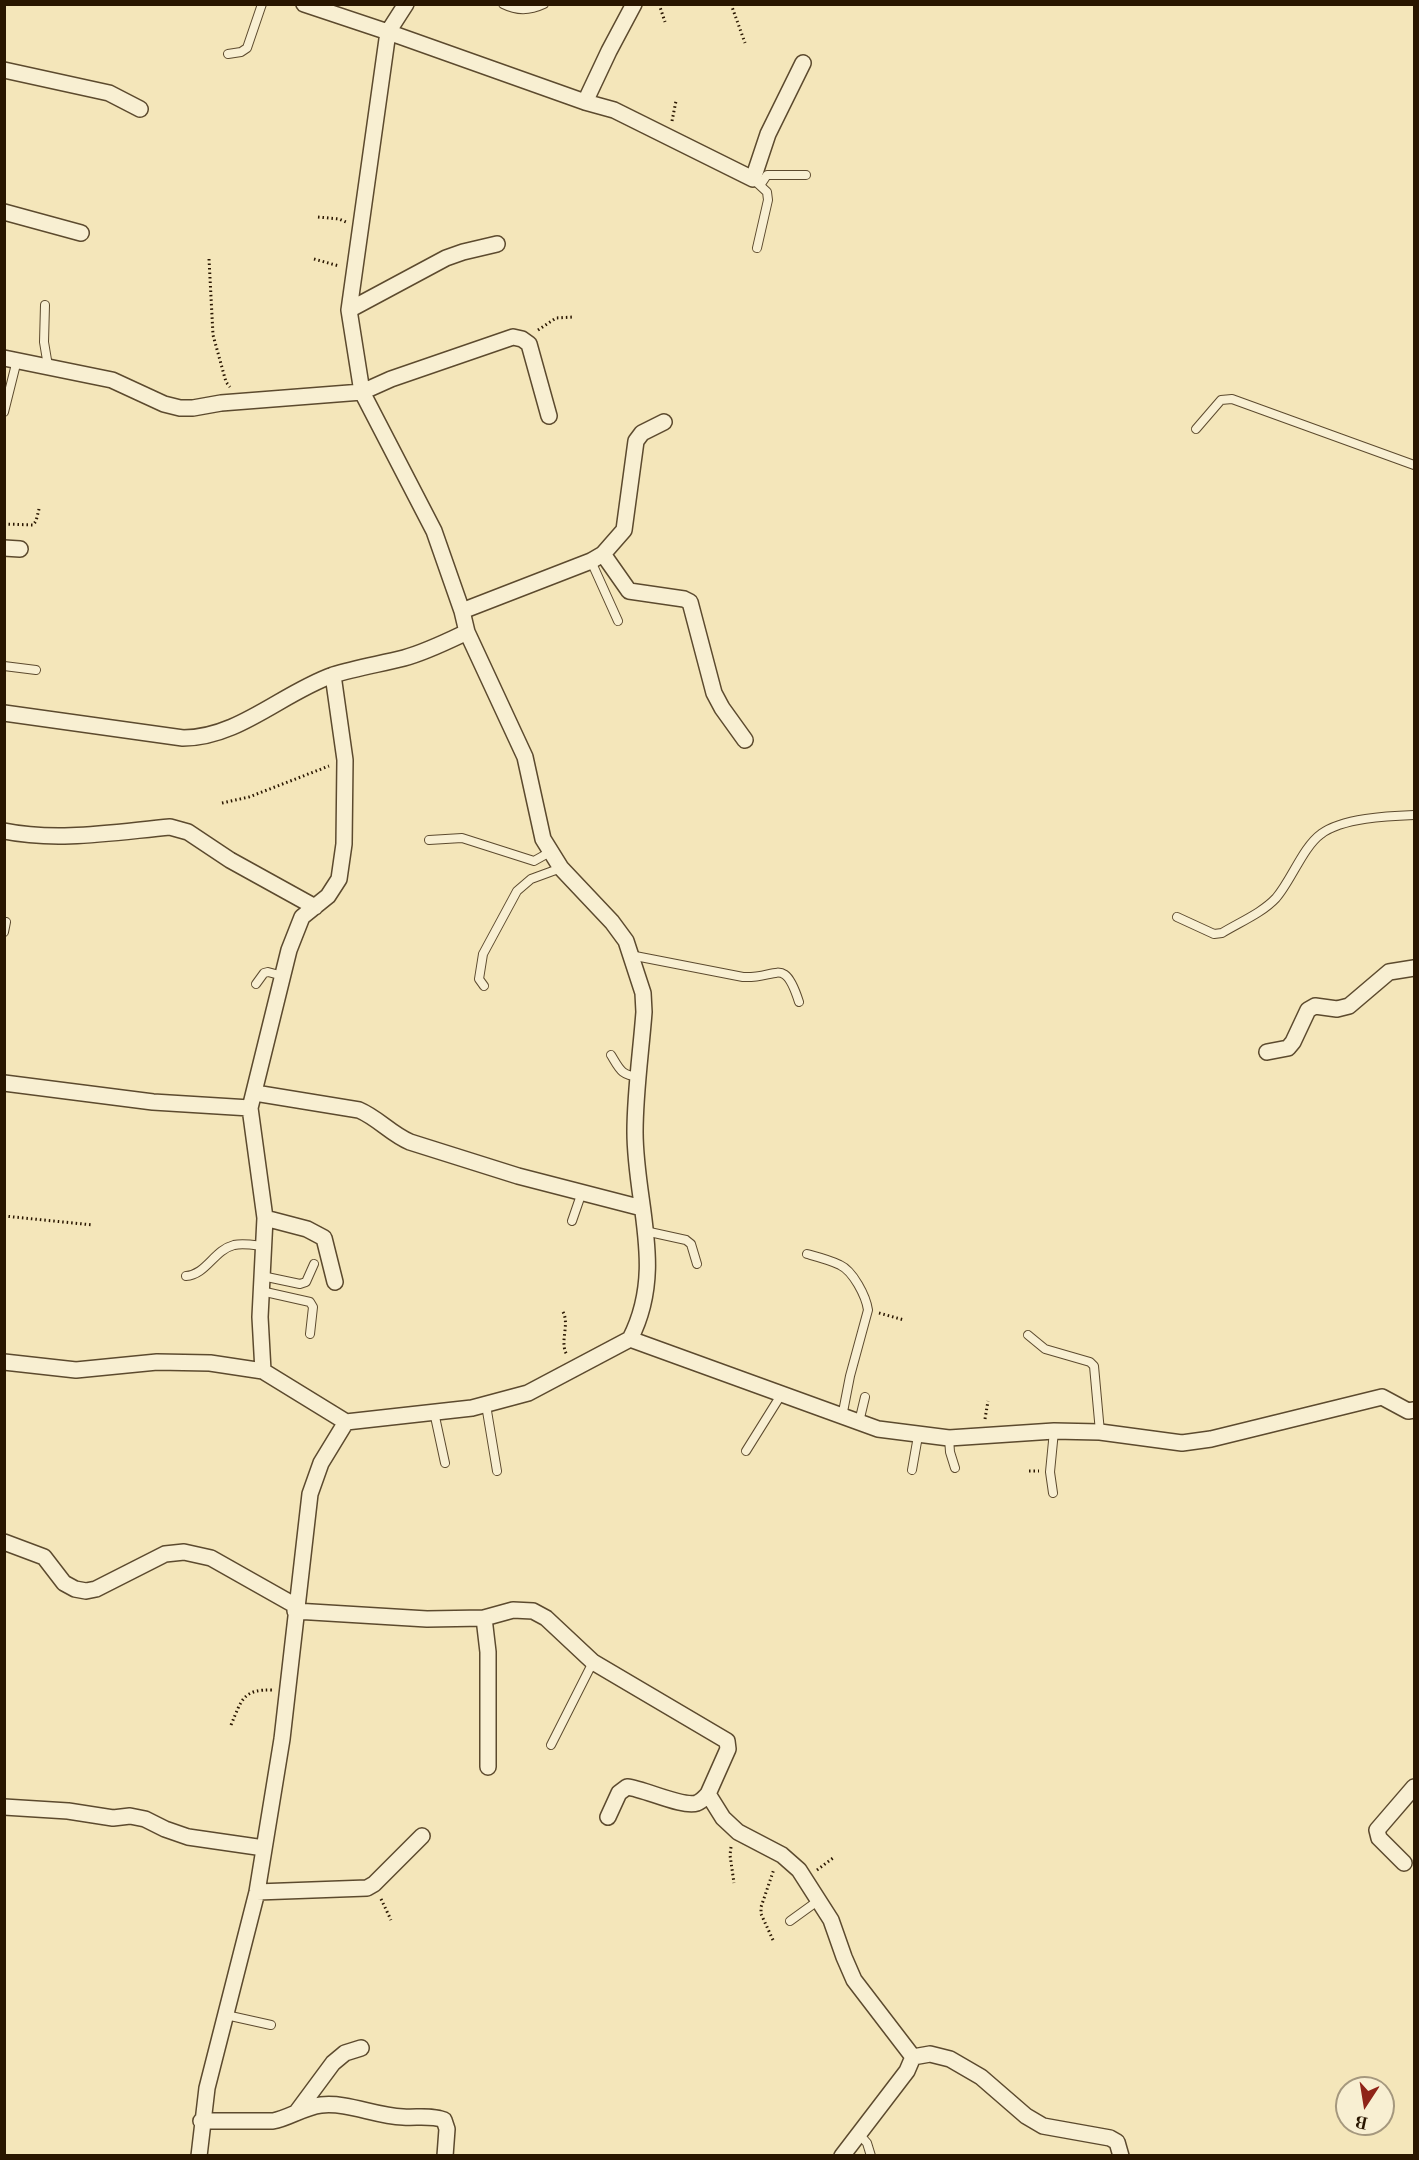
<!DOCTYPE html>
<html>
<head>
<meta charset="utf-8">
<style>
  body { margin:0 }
  #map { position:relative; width:1419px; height:2160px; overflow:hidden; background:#f4e6ba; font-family:"Libre Bodoni",serif }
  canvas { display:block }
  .frame { position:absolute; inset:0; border:6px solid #291600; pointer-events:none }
  .north { position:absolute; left:1335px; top:2076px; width:60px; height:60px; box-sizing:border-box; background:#f8efd2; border:2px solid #a5987e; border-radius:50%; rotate:192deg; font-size:16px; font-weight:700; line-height:24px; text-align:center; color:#291600 }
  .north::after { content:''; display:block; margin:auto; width:21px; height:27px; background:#8f2418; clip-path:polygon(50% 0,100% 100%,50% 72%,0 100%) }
</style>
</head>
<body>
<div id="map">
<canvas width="1419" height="2160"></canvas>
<div class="frame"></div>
<div class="north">B</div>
</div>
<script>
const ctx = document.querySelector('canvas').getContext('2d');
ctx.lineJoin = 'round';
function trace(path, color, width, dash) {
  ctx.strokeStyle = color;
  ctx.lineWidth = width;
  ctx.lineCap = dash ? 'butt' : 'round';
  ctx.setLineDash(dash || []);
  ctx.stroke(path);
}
const service = new Path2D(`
  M503,4C517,11 529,11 544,4
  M228,54L241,52L247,48L262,4
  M753,179L767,192L768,200L757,248
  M761,184L767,175H806
  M45,305L44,342L48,366
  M4,412L17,360
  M1196,429L1221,400L1232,399L1414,465
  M591,561L618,621
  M4,666L36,670
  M429,840L462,838L534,861L550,852
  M1177,917L1214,934L1222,933C1240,922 1262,913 1276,898C1291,881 1303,847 1321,834C1342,818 1388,816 1414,815
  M4,932L6,922
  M630,955L743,977C777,979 784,955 799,1002
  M256,984L264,973L268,972L283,976
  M484,986L479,979L483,954L517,891L531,879L561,868
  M611,1055C620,1070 621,1075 639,1077
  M572,1221L582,1192
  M645,1231L686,1240L691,1244L697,1264
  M807,1254C818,1257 830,1260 840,1265C853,1271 866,1296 868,1310L850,1376L842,1417
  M186,1276C206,1275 214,1250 234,1245C243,1243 254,1245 263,1246
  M262,1276L300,1284L306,1282L314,1264
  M261,1291L310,1302L313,1307L310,1334
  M1028,1335L1045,1349L1090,1362L1094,1366L1100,1432
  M486,1405L497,1471
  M434,1412L445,1463
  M859,1422L865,1397
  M949,1438L950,1452L955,1468
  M746,1451L781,1395
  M912,1470L918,1436
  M1053,1493L1050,1472L1054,1431
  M551,1745L593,1662
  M790,1921L819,1900
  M226,2015L271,2025
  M859,2134L867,2143L871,2156`);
const minor = new Path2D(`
  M304,4L388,32L585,102L614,110L753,179L768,134L803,63
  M4,70L109,93L140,109
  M585,102L609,51L634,4
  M4,212L81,233
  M349,310L446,258L463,252L497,244
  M4,358L112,380L164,404L180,408H193L221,403L362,392L391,379L513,337L522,339L529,344L549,416
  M4,548L20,549
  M603,554L629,591L684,599L690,602L714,693L722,708L745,740
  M462,611L591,561L603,554L624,530L636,441L642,433L664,422
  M4,713L183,738C238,738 282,693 333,675C356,668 380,664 404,658C426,652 446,642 467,632
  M4,831C58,842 115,832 170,827L188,832L230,860L315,907
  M1267,1052L1288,1048L1293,1042L1308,1010L1315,1006L1337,1009L1349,1006L1389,972L1414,968
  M4,1083L153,1102L250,1108
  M255,1093L359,1110C378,1118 391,1134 410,1142L518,1176L642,1208
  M265,1218L307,1229L324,1238L335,1282
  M630,1339L878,1429L949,1438L1054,1431L1100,1432L1182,1443L1211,1439L1382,1397L1408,1411L1414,1410
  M4,1362L76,1370L157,1362L210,1363L263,1371L346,1422L472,1408L528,1393L630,1339C666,1269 635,1204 635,1132C635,1092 641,1052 644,1012L643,993L626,941L612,922L561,868L543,839L525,757L467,632L462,611L434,531L362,392L349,310L388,32L406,4
  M263,1371L260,1317L265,1218L250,1108L289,950L302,917L328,896L339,879L344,844L345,760L333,675
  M4,1542L44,1557L64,1583L75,1589L86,1591L96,1589L165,1554L184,1552L211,1558L296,1606
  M295,1611L427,1619L484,1618L513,1610L533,1611L546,1618L593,1662L727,1741L728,1749L708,1794L723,1818L738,1832L782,1855L799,1870L831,1920L844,1957L854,1980L913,2057L907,2071L842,2156
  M484,1618L488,1652V1767
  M4,1807L68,1811L113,1818L130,1816L145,1819L165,1829L188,1837L264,1848
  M608,1817L619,1793L627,1787C645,1789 683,1808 697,1803C702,1801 705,1797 708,1794
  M1404,1863L1379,1838L1377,1830L1414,1787
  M257,1892L367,1888L374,1884L422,1836
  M913,2057L930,2054L950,2059L981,2077L1026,2116L1043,2126L1110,2138L1117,2142L1121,2156
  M296,2113L333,2063L345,2053L361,2048
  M201,2121H273C289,2118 304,2107 321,2105C348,2102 375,2116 403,2117C416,2118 432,2115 444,2120L447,2129L445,2156
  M199,2156L207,2088L257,1892L282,1739L310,1494L321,1463L346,1422`);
trace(service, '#5c4a2e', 10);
trace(minor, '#5c4a2e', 18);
trace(new Path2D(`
  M659,4L665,22
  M731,4L745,43
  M672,121L676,101
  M318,217L339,219L346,222
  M209,259L213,335L226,382L230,387
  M314,259L339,266
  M538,330L556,318L574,317
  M4,524L33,525L36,521L39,509
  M222,803L249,797L329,766
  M4,1216L93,1225
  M563,1312C570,1325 559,1342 567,1355
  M879,1313L904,1320
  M985,1419L988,1401
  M1029,1471H1039
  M231,1725C242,1699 243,1689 273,1690
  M731,1847L730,1855L734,1883
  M817,1870L833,1858
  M381,1899L391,1920
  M773,1940L761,1914V1907L774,1869`), '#291600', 3, [1.5, 3]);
trace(service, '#f8efd2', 8);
trace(minor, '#f8efd2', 15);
</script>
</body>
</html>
